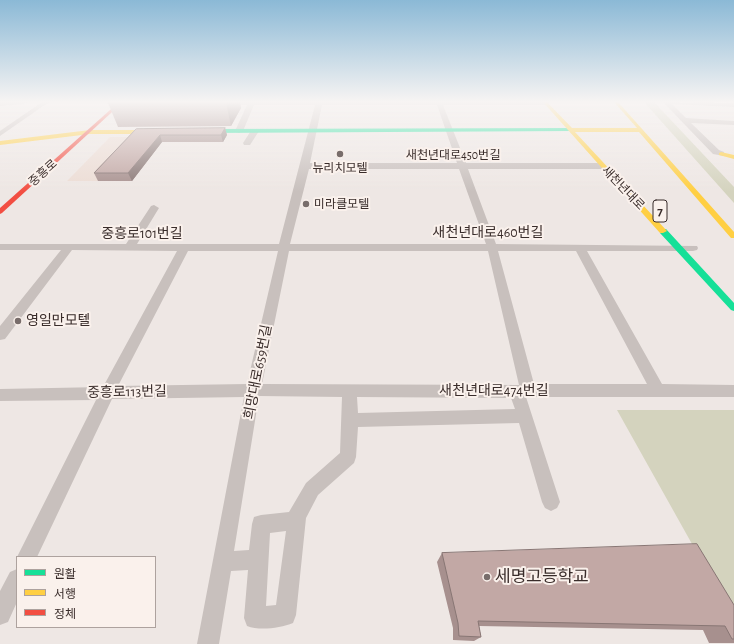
<!DOCTYPE html>
<html>
<head>
<meta charset="utf-8">
<style>
  body { margin:0 }
  #map { position:relative; width:734px; height:644px; overflow:hidden; background:#eee7e4; font-family:"Alegreya Sans","Noto Sans KR",sans-serif }
  canvas { display:block }
  .legend { position:absolute; left:16px; top:556px; width:140px; height:72px; box-sizing:border-box; background:#faf1ec; border:1px solid #ada29e; margin:0; padding:5px 7px; list-style:none; font-size:12px; color:#392c2a }
  .legend li { display:flex; align-items:center; gap:8px; height:20px }
  .legend b { width:20px; border:1px solid #ada29e }
</style>
</head>
<body>
<div id="map">
<canvas width="734" height="644"></canvas>
<ul class="legend">
<li><b style="height:5px;background:#16e098"></b>원활</li>
<li><b style="height:5px;background:#ffcf43"></b>서행</li>
<li><b style="height:5px;background:#f24e42"></b>정체</li>
</ul>
</div>
<script>
const ctx = document.querySelector('canvas').getContext('2d');
ctx.lineJoin = 'round';
function fillPath(path, color) {
  ctx.fillStyle = color;
  ctx.fill(path, 'evenodd');
}
function trace(path, color, width, dash) {
  ctx.strokeStyle = color;
  ctx.lineWidth = width;
  ctx.lineCap = dash ? 'butt' : 'round';
  ctx.setLineDash(dash || []);
  ctx.stroke(path);
}
function label(font, color, halo, rows, align = 'center') {
  ctx.font = font + ' "Alegreya Sans","Noto Sans KR",sans-serif';
  ctx.lineWidth = 4;
  ctx.setLineDash([]);
  ctx.textBaseline = 'middle';
  ctx.strokeStyle = halo;
  ctx.fillStyle = color;
  for (const [text, x, y, turn = 0] of rows) {
    ctx.save();
    ctx.translate(x, y);
    ctx.rotate((+turn || 0) * Math.PI / 180);
    ctx.textAlign = isNaN(turn) ? turn : align;
    if (halo) ctx.strokeText(text, 0, 0);
    ctx.fillText(text, 0, 0);
    ctx.restore();
  }
}
fillPath(new Path2D(`
  M644,102H654L734,187V203Z
  M617,410H734V619Z`), '#d4d3be');
fillPath(new Path2D(`
  M110,137H137L98,181H67Z`), '#ecdcd4');
fillPath(new Path2D(`
  M0,102H27L24,104L0,106Z
  M42,102H49L0,136V131Z
  M221,102H549V104L547,105H443L466,163H602L606,166L602,169H468L496,244L697,246L698,248L697,250L693,251H587L662,384L734,385V397H526L560,502L557,508L551,511L545,508L542,502L519,423L358,427L356,457L354,463L318,495L306,518L296,615L293,623C280,628 260,631 247,626L244,618L248,570L231,571L219,644H197L244,397L112,399L37,557H17L96,400L0,401V389L103,387L177,251L72,250L5,339L0,340V326L61,250H0V244H126L151,206L154,205L159,208L137,244H279L315,105H254L243,131L239,133L235,131L247,105H223L221,104ZM322,105H437L457,163H310ZM309,169H459L486,244H290ZM188,251H278L247,384L118,386ZM289,251H488L519,385L262,384ZM498,251H576L647,384H534ZM259,396L342,397L340,453L306,483L289,512L261,515L254,517L252,524L249,550L234,551ZM357,397L511,398L515,409L358,413ZM286,531L276,605L266,606L270,533Z
  M663,102L734,103V107L672,104L686,118L734,121V125L691,123L719,150L724,152V156L713,154Z
  M252,129L259,131L250,145H244L243,143Z
  M17,569V602L8,622L0,625V591L10,572Z`), '#c8c0bd');
fillPath(new Path2D(`
  M571,128L573,129V131L202,133L199,131L202,129Z
  M660,229H666L734,303V311L731,310L660,233Z`), '#16e098');
fillPath(new Path2D(`
  M543,102H547L572,128H637L614,102H618L734,232V238H731L639,132H575L667,231L663,233H660Z
  M90,130H156L159,132L156,134H90L0,145V141Z
  M721,152L734,155V159L719,155V153Z`), '#ffcf43');
fillPath(new Path2D(`
  M119,102H123L2,213L0,214V208Z`), '#f24e42');
fillPath(new Path2D(`
  M110,102H240L241,108L231,126L118,127L108,103Z
  M225,128L227,135L223,142H162L132,181H98L94,173L136,129Z
  M442,553L734,605V643H709L703,630L479,626L481,637L474,641L453,640V628L437,562Z`), '#a7908e');
fillPath(new Path2D(`
  M226,102H240L241,108L231,126L226,103Z
  M225,128L227,135L223,142L221,135Z
  M160,135L162,142L132,181L128,173Z`), '#887674');
const building = new Path2D(`
  M110,102H226V103H108Z
  M225,128L221,135H160L128,173H94L136,129Z
  M697,544L734,605V639H732L725,626L478,621L481,637L459,636L458,623L442,553Z`);
fillPath(building, '#c2a8a5');
trace(building, '#887674', 1);
const sky = ctx.createLinearGradient(0, 0, 0, 192);
sky.addColorStop(0, '#8bb9d6');
sky.addColorStop(0.53, '#f7f4f3');
sky.addColorStop(1, '#f7f4f300');
ctx.fillStyle = sky;
ctx.fillRect(0, 0, 734, 192);
for (const [x, y, r, color] of [
  [340,154,4,"#786d6b"],
  [306,204,4,"#786d6b"],
  [18,321,4,"#786d6b"],
  [487,577,4,"#786d6b"]
]) {
  const dot = new Path2D();
  dot.arc(x, y, r, 0, 2 * Math.PI);
  ctx.fillStyle = color;
  ctx.fill(dot);
  trace(dot, '#faf1ec', 1.5);
}
label('12px', '#392c2a', '#faf1ec', [
  ["새천년대로450번길",453,155],
  ["중흥로",43,173,-42],
  ["새천년대로",623,188,46]
]);
label('12px', '#392c2a', '#faf1ec', [
  ["뉴리치모텔",340,168],
  ["미라클모텔",314,204,"left"]
]);
for (const [x, y, w] of [
  [660,211,14]
]) {
  const box = new Path2D();
  box.roundRect(x - w / 2, y - 11, w, 22, 3);
  ctx.fillStyle = '#faf1ec';
  ctx.fill(box);
  trace(box, '#392c2a', 1);
}
label('bold 13px', '#392c2a', null, [
  ["7",660,211]
]);
label('14px', '#392c2a', '#faf1ec', [
  ["새천년대로460번길",488,233],
  ["중흥로101번길",142,234],
  ["희망대로659번길",258,372,-79],
  ["새천년대로474번길",494,391],
  ["중흥로113번길",127,392,-1]
]);
label('14px', '#392c2a', '#faf1ec', [
  ["영일만모텔",26,321]
], 'left');
label('17px', '#392c2a', '#faf1ec', [
  ["세명고등학교",495,577]
], 'left');
</script>
</body>
</html>
